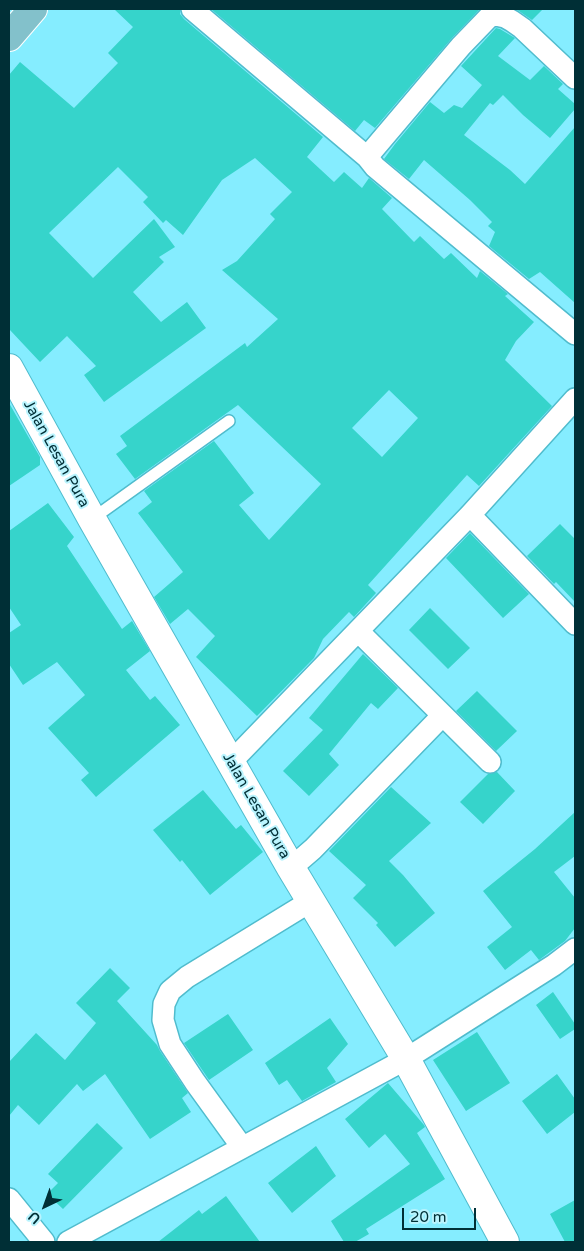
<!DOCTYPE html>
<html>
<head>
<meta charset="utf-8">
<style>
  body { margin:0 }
  #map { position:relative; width:584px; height:1251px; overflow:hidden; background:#85edff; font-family:"Varela Round",sans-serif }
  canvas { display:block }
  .frame { position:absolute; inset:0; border:10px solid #002f36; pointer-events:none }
  .north { position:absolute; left:20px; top:1181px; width:50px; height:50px; -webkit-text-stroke:4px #baf4fe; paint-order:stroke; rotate:222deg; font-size:14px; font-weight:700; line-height:20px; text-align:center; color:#002f36 }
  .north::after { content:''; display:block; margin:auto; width:18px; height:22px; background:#002f36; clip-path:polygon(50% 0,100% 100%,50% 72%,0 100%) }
  .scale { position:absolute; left:402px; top:1208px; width:74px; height:22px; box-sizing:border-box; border:2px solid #002f36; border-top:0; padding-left:6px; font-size:15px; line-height:18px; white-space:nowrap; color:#002f36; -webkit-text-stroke:4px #baf4fe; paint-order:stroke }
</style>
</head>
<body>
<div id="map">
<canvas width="584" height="1251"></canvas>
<div class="frame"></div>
<div class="north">U</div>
<div class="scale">20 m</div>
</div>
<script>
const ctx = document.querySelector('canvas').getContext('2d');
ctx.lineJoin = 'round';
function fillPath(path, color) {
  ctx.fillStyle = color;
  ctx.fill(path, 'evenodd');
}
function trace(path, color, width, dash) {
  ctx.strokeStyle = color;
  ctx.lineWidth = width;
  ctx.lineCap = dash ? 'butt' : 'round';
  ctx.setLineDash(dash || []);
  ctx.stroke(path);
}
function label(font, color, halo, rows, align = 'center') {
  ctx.font = font + ' "Varela Round",sans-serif';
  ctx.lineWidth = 4;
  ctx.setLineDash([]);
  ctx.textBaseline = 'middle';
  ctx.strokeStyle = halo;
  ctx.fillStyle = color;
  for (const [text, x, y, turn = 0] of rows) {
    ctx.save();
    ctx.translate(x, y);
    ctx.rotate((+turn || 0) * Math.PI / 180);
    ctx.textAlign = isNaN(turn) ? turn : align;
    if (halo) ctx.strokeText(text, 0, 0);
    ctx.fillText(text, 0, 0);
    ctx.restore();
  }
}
fillPath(new Path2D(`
  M114,9H180V14L184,19L323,137L307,157L334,182L344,172L362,188L369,178L392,198L382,209L414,242L420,236L444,259L451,253L477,278L480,271L508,294L505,296L534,322L516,341L505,360L552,406L479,486L467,475L368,585L376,593L354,617L349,612L323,639L314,658L257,716L196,657L215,636L188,609L170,624L154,597L183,572L138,513L152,502L144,491L214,441L254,493L239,505L269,540L321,484L238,405L135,479L116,454L127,446L120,436L245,343L247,347L278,319L222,270L237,261L275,219L270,214L292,192L255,158L222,180L183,235L166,220L163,223L143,202L148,197L118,167L49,233L93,278L154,219L175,247L159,257L164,262L133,292L161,322L187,302L206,328L104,402L84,375L96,366L67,336L40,362L9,329V75L20,62L74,108L118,63L108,53L133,27ZM389,390L418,418L382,457L352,428Z
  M211,9H480L452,38L375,128L364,120L355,131Z
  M516,9H543L532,20Z
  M496,28L500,29L515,38L498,56L530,80L544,66L563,84L558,89L575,104V109L550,138L523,115L503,95L493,105L490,103L464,135L510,170L525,184L575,127V303L540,272L529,279L489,246L495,232L488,226L492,222L470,200L424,160L409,179L384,159L395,144L430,102L444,113L454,105L462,108L482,85L461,66Z
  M9,403L40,457V465L9,486Z
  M48,503L74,537L67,546L122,629L132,621L150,651L126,670L150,700L155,696L180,725L96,797L81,780L89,773L48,728L85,695L57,662L23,685L9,664V633L21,625L9,607V531Z
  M560,524L575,539V602L556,582L554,584L527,556Z
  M470,533L529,594L503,618L446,558Z
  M430,608L470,648L448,669L409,630Z
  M363,654L398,688L378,709L371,703L329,754L339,765L309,796L283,771L323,730L309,718Z
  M477,691L517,731L496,751L456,711Z
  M497,772L515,791L483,824L460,802L488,774Z
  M391,787L431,823L389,861L403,875L435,913L395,947L376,925L378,923L353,898L366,885L329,851Z
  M203,790L236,829L241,825L263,852L210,895L182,860L180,862L153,830Z
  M575,812V856L554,872L575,898V928L565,941L539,960L531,950L505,970L487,947L512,927L483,891L535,849Z
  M110,968L130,988L117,1001L157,1045L160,1051L188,1093L182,1098L191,1112L150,1139L105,1074L83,1091L77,1084L39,1125L18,1105L9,1116V1062L36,1033L65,1060L96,1023L76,1003Z
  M553,992L575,1024V1029L560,1039L536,1005Z
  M228,1014L253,1050L209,1080L184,1043Z
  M330,1018L348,1044L327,1068L336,1082L302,1101L287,1080L279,1085L265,1063Z
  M477,1032L510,1083L466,1111L433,1060Z
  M557,1074L575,1099V1112L547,1134L522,1101Z
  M388,1083L424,1125L425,1127L417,1133L445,1179L366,1229L369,1234L355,1242H344L331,1221L410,1164L385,1134L369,1148L345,1119Z
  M97,1123L123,1148L63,1209L47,1194L58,1183L48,1174Z
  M316,1146L336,1176L292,1213L268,1183Z
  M226,1196L260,1242H158L199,1210L202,1214Z
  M575,1200V1242H565L550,1214Z`), '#36d4cb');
const service = new Path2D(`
  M92,519L229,421`);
const minor = new Path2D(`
  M192,9L367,157L375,167L575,334
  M367,157L461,46L489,17L496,15L505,17L512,21L522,28L575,78
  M470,515L575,624
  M358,631L490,762
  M231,762L470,515L575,399
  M291,868L313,849L442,716
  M242,1147L195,1082L170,1044L163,1020L164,1004L170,991L187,977L311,901
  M9,1199L44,1242
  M68,1242L406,1059L554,965L575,949`);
const tertiary = new Path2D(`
  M9,368L92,519L291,868L406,1059L505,1242`);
const primary = new Path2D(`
  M9,37L33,9`);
trace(service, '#50bccd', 14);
trace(minor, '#50bccd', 24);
trace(tertiary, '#50bccd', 30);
trace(primary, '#fff', 30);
trace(service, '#fff', 11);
trace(minor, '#fff', 21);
trace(tertiary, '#fff', 28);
trace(primary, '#83c1cb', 28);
label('15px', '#002f36', '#baf4fe', [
  ["Jalan Lesan Pura",56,454,61],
  ["Jalan Lesan Pura",256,806,60]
]);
</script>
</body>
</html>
